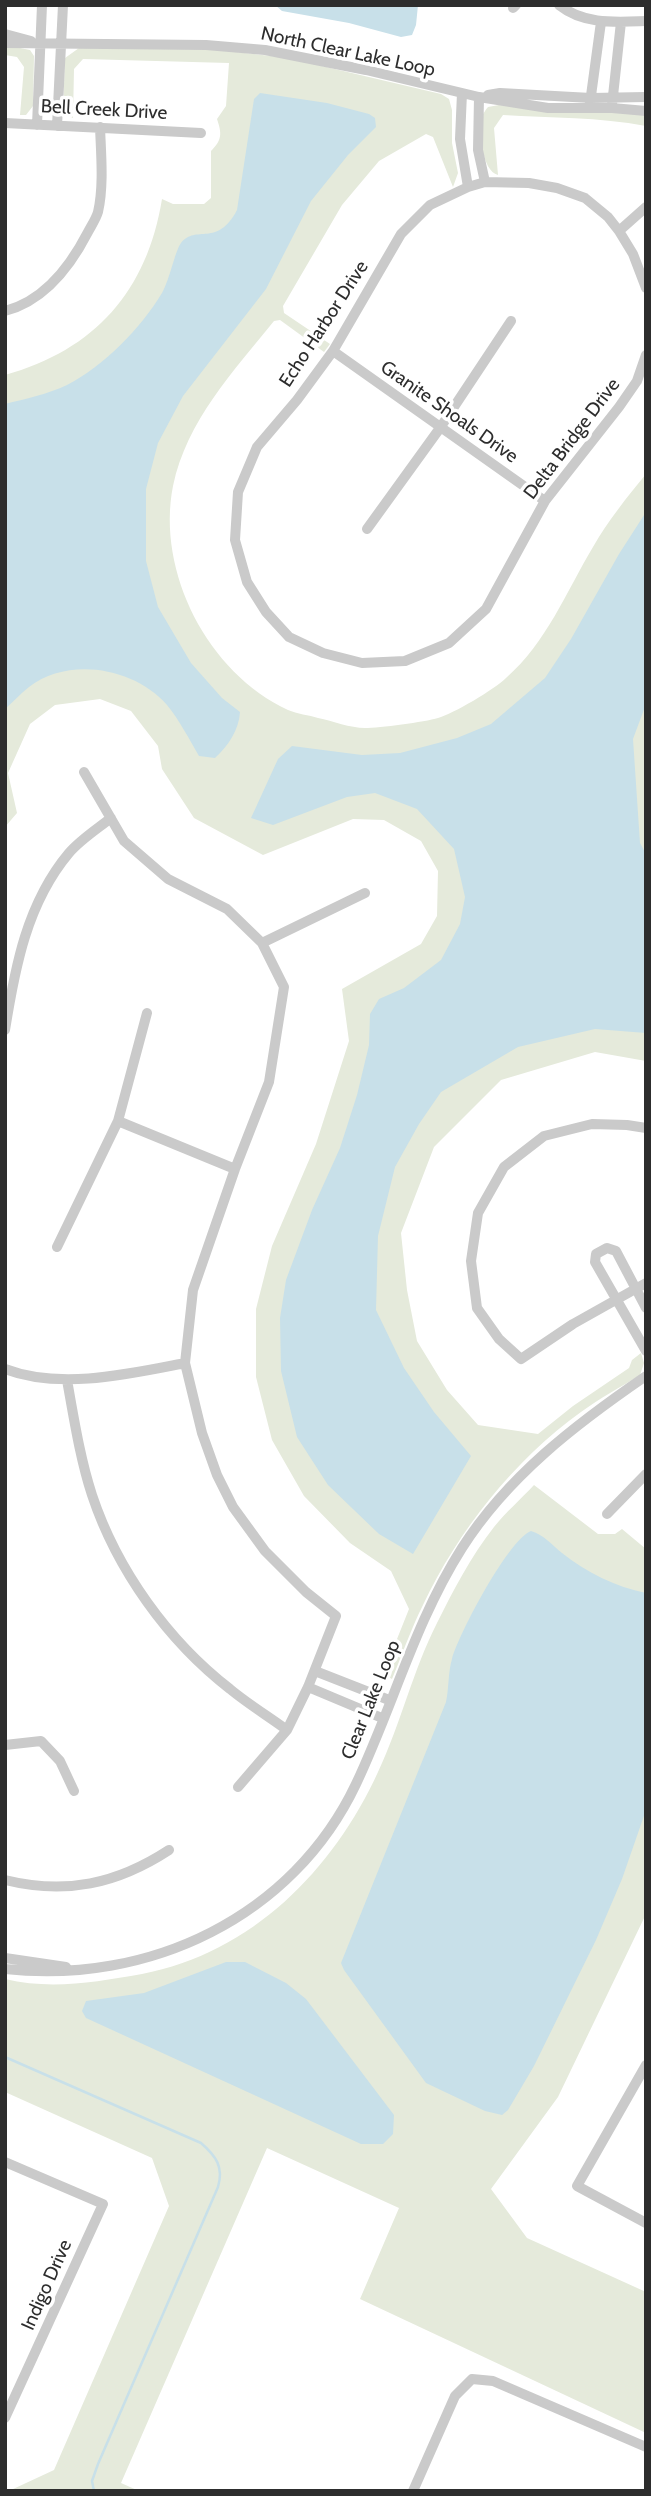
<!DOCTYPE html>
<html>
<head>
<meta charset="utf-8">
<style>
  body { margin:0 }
  #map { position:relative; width:651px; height:2496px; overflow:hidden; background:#fff; font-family:Cabin,sans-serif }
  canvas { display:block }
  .frame { position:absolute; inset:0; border:7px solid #2d2d2d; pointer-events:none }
</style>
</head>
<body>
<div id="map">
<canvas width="651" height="2496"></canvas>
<div class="frame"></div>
</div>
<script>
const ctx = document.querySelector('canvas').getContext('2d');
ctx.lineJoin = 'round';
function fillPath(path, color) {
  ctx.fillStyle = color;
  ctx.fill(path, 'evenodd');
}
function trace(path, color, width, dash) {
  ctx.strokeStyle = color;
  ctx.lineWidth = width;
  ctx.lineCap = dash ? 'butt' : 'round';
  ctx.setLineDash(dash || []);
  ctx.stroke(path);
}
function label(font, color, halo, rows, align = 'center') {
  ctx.font = font + ' Cabin,sans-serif';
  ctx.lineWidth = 7;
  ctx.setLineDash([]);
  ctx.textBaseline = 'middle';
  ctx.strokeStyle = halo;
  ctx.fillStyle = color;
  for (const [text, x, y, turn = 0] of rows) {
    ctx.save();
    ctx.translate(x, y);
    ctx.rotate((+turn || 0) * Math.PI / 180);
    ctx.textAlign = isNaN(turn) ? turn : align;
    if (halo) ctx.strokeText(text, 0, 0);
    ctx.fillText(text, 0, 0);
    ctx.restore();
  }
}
fillPath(new Path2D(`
  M5,45L30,50L34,56L33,106L26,115H20L24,67L17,57L5,55Z
  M79,48H202L288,58L441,94L449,99L452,110V143L458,173L453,187L433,137L426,134L379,161L342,205L283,306L284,313L330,344L324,352L280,320L274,321C233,372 187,420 173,486C156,572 208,673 288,710C297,714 309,715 318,718C333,721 350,728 365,728C379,728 425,722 438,718C453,714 495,689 506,678C547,642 566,592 593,547C608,521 627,497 646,474V1061L595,1052L501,1080L434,1147L401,1233L407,1290L417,1341L447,1390L478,1425L538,1434L573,1406L629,1368L632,1360L641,1353L644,1363L640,1375C621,1387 600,1398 581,1412C514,1460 458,1531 423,1605C411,1629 402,1655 392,1679L383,1674L409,1609L391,1571L350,1543L304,1496L272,1440L256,1377V1309L272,1246L316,1144L349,1041L342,989L421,944L437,916L438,871L421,841L384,820L353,819L263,855L194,818L162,769L158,746L131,711L100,699L55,705L30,724L8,773L17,813L5,827V375C95,350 147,291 162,199L173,204H204L211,198V151C222,140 222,134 217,119L226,106L229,63L83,59L74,69L73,118L63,113L65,58Z
  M499,105L646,113V126C599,117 551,118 503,115L494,128L498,175C482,171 478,131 482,117C483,114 486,109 488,107Z
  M534,1485L598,1534H615L622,1529L646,1549V1914L558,2097L491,2189L527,2238L646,2292V2433L360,2299L399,2208L267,2148L121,2483L139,2491L11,2490L54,2470L169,2206L152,2158L5,2092V1979C51,1990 96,1982 142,1974C252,1953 333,1870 378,1772C401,1723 413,1670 437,1623C453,1591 471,1556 494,1527C506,1512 521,1499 534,1485Z`), '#e5eadb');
fillPath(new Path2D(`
  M275,5H418L416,25L412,35L401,37L349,23L282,11Z
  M260,93L327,103L369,114L375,118L376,127L348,155L311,201L266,289L183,396L158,443L146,489V561L158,607L191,663L222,698L240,712C239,730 228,746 215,758L199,756C189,739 180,721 167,705C135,668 69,656 29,687C21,693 13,702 5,709V404C25,399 48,394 67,385C104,366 141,328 162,293C170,279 175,251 181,243C196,224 217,248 237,210L254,99Z
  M646,512V704L633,739L640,843L646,854V1033L595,1029L518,1047L441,1092L419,1124L395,1167L378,1236L376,1310L404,1368L434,1412L471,1456L413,1554L379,1534L328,1485L297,1437L281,1371L280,1318L286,1280L312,1210L340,1148L357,1095L369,1045L370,1014L379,999L404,988L441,960L460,924L465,897L454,849L417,809L375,793L347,797L273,825L251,818L278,759L292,746L362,755L400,753L457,738L491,724L545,678L571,639L619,554Z
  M531,1531C544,1535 552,1545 562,1553C586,1572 616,1587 646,1593V1810L622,1879L596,1940L534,2066L508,2110L502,2115L485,2111L426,2083L344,1970L341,1963L446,1702C449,1688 448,1672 452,1659C459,1633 509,1539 531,1531Z
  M226,1962H245L286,1983L306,1999L394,2115L393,2134L383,2144H361L86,2018L82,2011L86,2001L144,1993Z`), '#c8e0e9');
trace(new Path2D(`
  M5,2057L201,2143C216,2156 224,2167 218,2187L98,2464L92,2481L94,2491`), '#c8e0e9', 2.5);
trace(new Path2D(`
  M559,5C584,25 616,22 646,21
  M513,8L516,5
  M5,34L31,41
  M5,43L206,45L265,50L366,70L479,97L548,108H612L646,111
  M462,93L460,139L468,187
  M488,95L500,93L591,98L646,97
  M479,97L478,150L485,182
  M590,103L601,22
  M612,105L621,22
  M5,123L201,133
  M37,125L42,5
  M57,126L63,5
  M619,231L646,207
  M646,288L633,254L619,231L608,217L585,198L557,188L529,183L485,182L468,187L430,205L401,234L333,351L297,400L257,447L238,492L235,540L247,582L266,612L289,637L323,653L362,663L405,661L449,643L486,609L545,501L619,407L637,381L646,355
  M5,311C44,301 71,265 88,232C91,226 96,219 98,212C104,186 101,154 100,127
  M333,351L545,501
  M367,529L440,428L511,321
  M84,772L124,841L168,879L227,909L262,943L284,987L269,1082L235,1169L193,1290L185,1363L202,1433L217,1475L233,1507L265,1551L306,1592L336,1616L308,1687L287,1730L238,1787
  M262,943L365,893
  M5,1030C15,967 27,903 69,853C80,840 97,829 111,818
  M118,1121L235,1169
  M646,1128L627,1125L592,1124L544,1136L504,1167L478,1213L471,1261L477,1308L499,1339L521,1359L573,1324L646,1283
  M57,1247L118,1121L147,1013
  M646,1308L616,1251L607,1248L596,1254L595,1262L646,1351
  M5,1369C60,1390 129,1374 185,1363
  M67,1380C74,1419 80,1458 92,1495C117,1570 168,1641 230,1689C248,1704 268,1716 287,1730
  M607,1514L646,1474
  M315,1671L389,1700
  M308,1687L382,1718
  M5,1745L41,1741L60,1761L74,1791
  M5,1880C66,1895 117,1884 169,1850
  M5,1958L66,1967
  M5,1969C149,1985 293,1917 356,1784C393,1706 415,1622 462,1548C508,1476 576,1424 646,1376
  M646,2065L577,2186L646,2223
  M5,2162L103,2204L5,2418
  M413,2491L455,2396L472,2379L493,2381L646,2447`), '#cacaca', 10);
label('19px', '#2d2d2d', '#fff', [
  ["North Clear Lake Loop",348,52,12],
  ["Bell Creek Drive",104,110,3],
  ["Echo Harbor Drive",324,324,-57],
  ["Granite Shoals Drive",449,412,35],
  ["Delta Bridge Drive",572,439,-53],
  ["Clear Lake Loop",371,1700,-68],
  ["Indigo Drive",47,2285,-66]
]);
</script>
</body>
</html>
